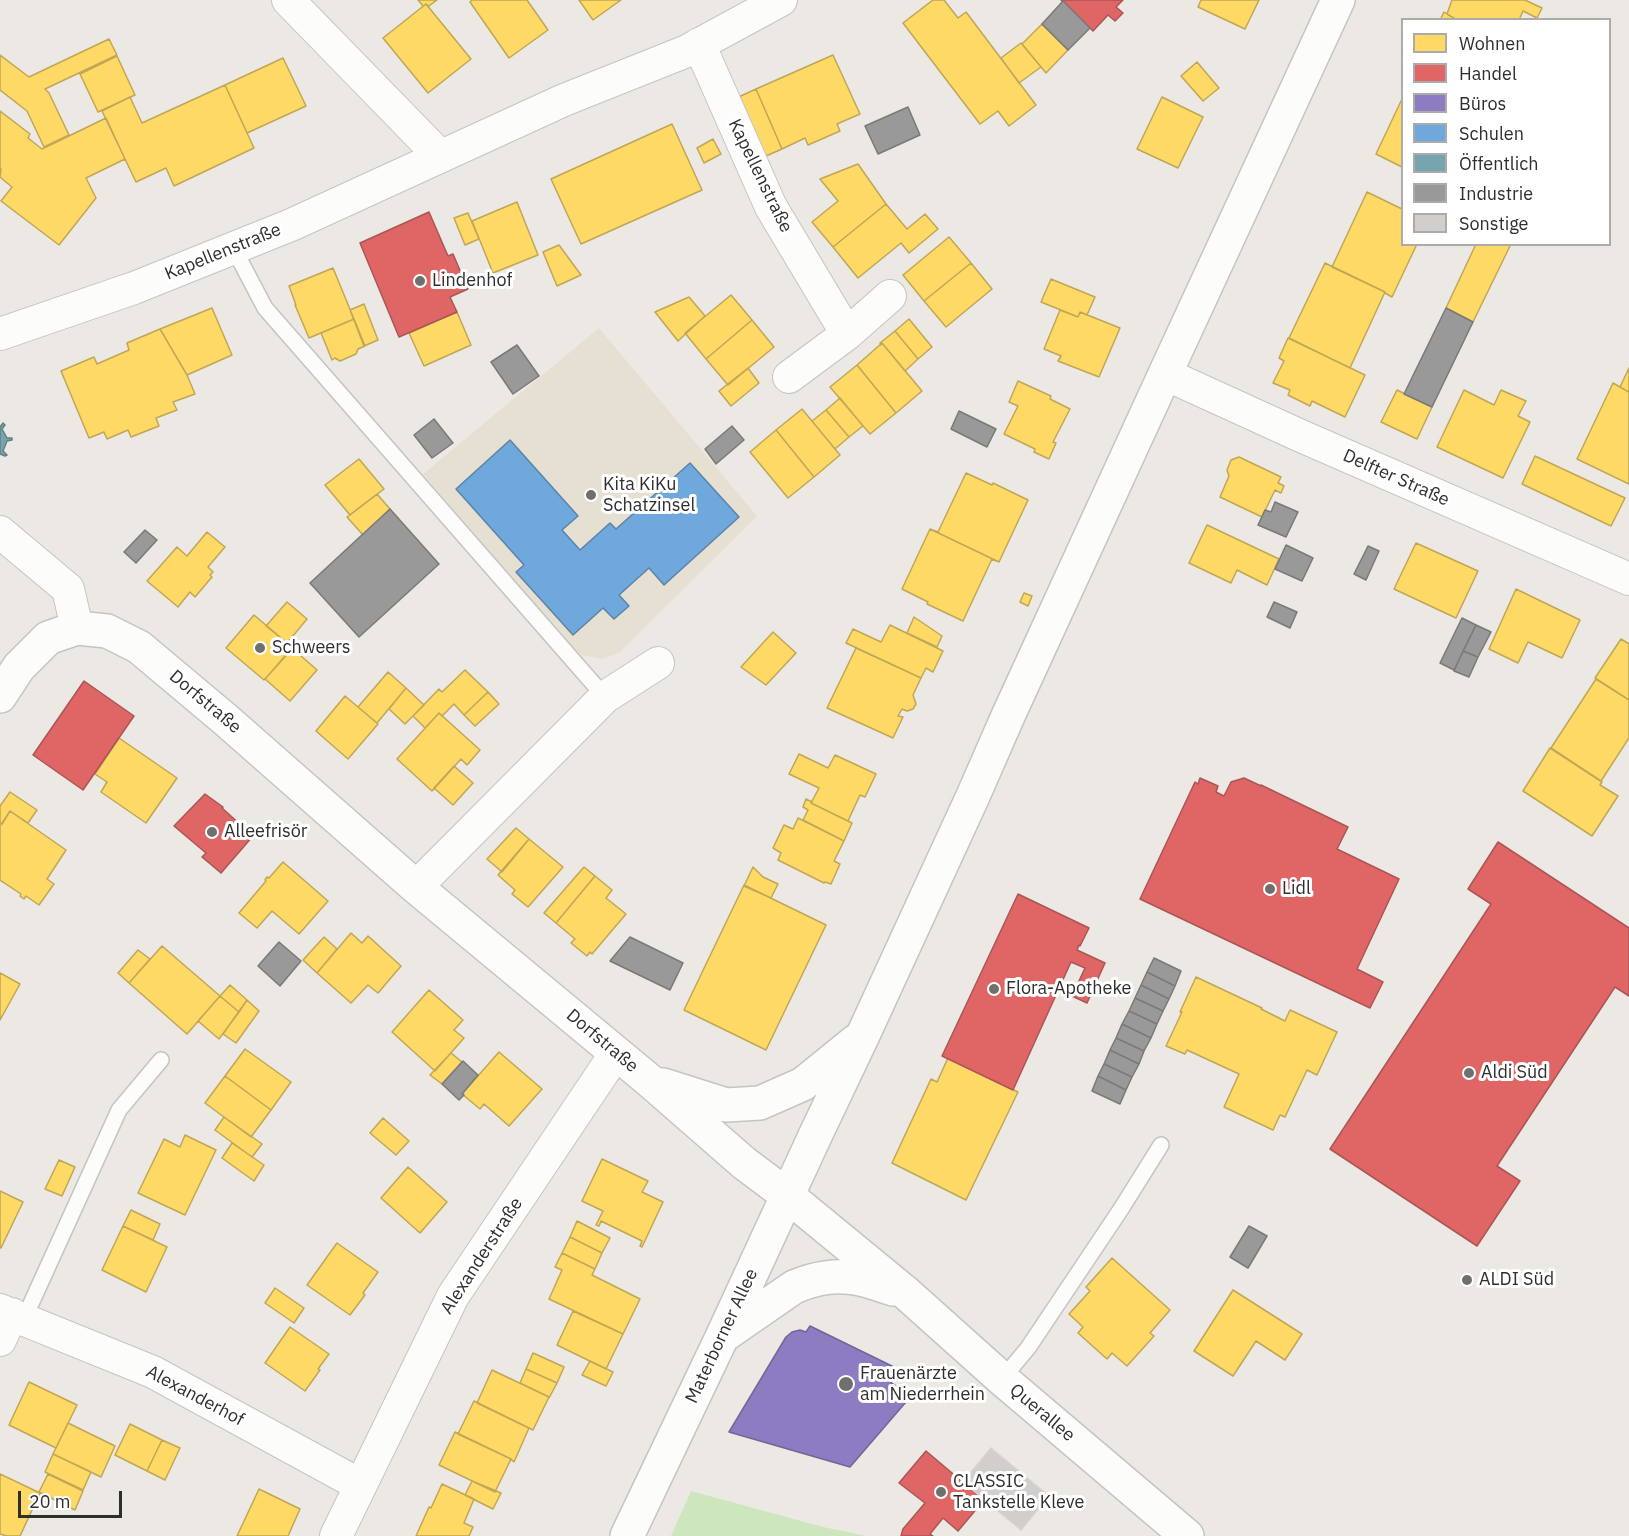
<!DOCTYPE html>
<html>
<head>
<meta charset="utf-8">
<style>
  body { margin:0 }
  #map { position:relative; width:1629px; height:1536px; overflow:hidden; background:#ece8e4; font-family:"IBM Plex Sans",sans-serif }
  canvas { display:block }
  .legend { position:absolute; left:1401px; top:18px; width:210px; height:228px; box-sizing:border-box; background:#fff; border:2px solid #ababab; margin:0; padding:8px 10px; list-style:none; font-size:18px; color:#2e2e2e }
  .legend li { display:flex; align-items:center; gap:12px; height:30px }
  .legend b { width:30px; border:2px solid #ababab }
  .scale { position:absolute; left:18px; top:1491px; width:104px; height:27px; box-sizing:border-box; border:3px solid #2e2e2e; border-top:0; padding-left:8px; font-size:18px; line-height:21px; white-space:nowrap; color:#2e2e2e; -webkit-text-stroke:4px #fff; paint-order:stroke }
</style>
</head>
<body>
<div id="map">
<canvas width="1629" height="1536"></canvas>
<ul class="legend">
<li><b style="height:16px;background:#ffd966"></b>Wohnen</li>
<li><b style="height:16px;background:#e06666"></b>Handel</li>
<li><b style="height:16px;background:#8e7cc3"></b>Büros</li>
<li><b style="height:16px;background:#6fa8dc"></b>Schulen</li>
<li><b style="height:16px;background:#76a5af"></b>Öffentlich</li>
<li><b style="height:16px;background:#999"></b>Industrie</li>
<li><b style="height:16px;background:#d1cecb"></b>Sonstige</li>
</ul>
<div class="scale">20 m</div>
</div>
<script>
const ctx = document.querySelector('canvas').getContext('2d');
ctx.lineJoin = 'round';
function fillPath(path, color) {
  ctx.fillStyle = color;
  ctx.fill(path, 'evenodd');
}
function trace(path, color, width, dash) {
  ctx.strokeStyle = color;
  ctx.lineWidth = width;
  ctx.lineCap = dash ? 'butt' : 'round';
  ctx.setLineDash(dash || []);
  ctx.stroke(path);
}
function label(font, color, halo, rows, align = 'center') {
  ctx.font = font + ' "IBM Plex Sans",sans-serif';
  ctx.lineWidth = 6;
  ctx.setLineDash([]);
  ctx.textBaseline = 'middle';
  ctx.strokeStyle = halo;
  ctx.fillStyle = color;
  for (const [text, x, y, turn = 0] of rows) {
    ctx.save();
    ctx.translate(x, y);
    ctx.rotate((+turn || 0) * Math.PI / 180);
    ctx.textAlign = isNaN(turn) ? turn : align;
    if (halo) ctx.strokeText(text, 0, 0);
    ctx.fillText(text, 0, 0);
    ctx.restore();
  }
}
fillPath(new Path2D(`
  M599,328L757,516L620,652L603,659L581,655L567,642L423,474Z`), '#e6e0d3');
fillPath(new Path2D(`
  M691,1491L823,1527L867,1536H671Z`), '#cee6be');
const homes = new Path2D(`
  M418,0H437L429,6L426,4L423,6Z
  M472,0H527L548,30L509,58L470,2Z
  M579,0H621L593,20Z
  M933,0H944L958,18L966,12L1036,105L1009,126L998,111L980,124L903,23Z
  M1201,0H1259L1245,29L1198,7Z
  M1452,0H1525L1542,8L1537,18L1523,11L1519,20H1457L1447,14Z
  M426,4L471,59L428,93L383,38Z
  M1444,12L1447,14L1457,20H1440Z
  M1042,24L1068,50L1046,73L1022,44Z
  M109,39L117,55L45,89L49,93L69,135L44,147L27,111L0,90V55L29,77Z
  M1021,43L1041,67L1019,83L1001,58Z
  M833,55L860,114L837,124L840,131L808,145L805,138L782,149L756,89Z
  M117,56L135,95L98,112L80,74Z
  M283,58L306,106L247,133L225,85Z
  M1197,62L1219,88L1203,101L1181,76Z
  M225,85L254,148L174,186L166,168L136,182L102,111L130,97L142,123Z
  M756,89L782,149L759,159L732,100Z
  M1162,97L1203,117L1178,168L1137,149Z
  M1402,99V167L1376,154Z
  M0,111L30,134L28,138L42,149L106,118L125,159L86,178L96,198L59,245L1,201L12,187L0,177L1,169H0Z
  M672,124L702,190L581,244L551,179Z
  M713,139L721,154L704,163L697,148Z
  M858,164L886,204L833,247L812,222L838,201L820,179Z
  M1367,192L1402,209V244H1417L1392,297L1385,293V292L1332,267Z
  M517,202L538,255L493,273L472,221Z
  M886,204L907,229L925,214L938,229L909,253L901,243L858,278L833,247Z
  M468,213L479,239L465,245L454,218Z
  M949,237L971,263L924,301L903,275Z
  M1476,244H1511L1473,322L1446,308Z
  M559,245L581,275L557,286L543,252Z
  M971,263L992,289L946,327L924,301Z
  M1325,263L1385,292L1350,368L1289,338Z
  M333,268L354,319L309,338L295,305H296L289,286Z
  M1051,279L1095,297L1087,315L1080,312L1078,317L1041,302Z
  M731,295L752,320L706,359L685,333Z
  M689,297L705,316L678,341L655,312Z
  M364,304L378,340L364,346L350,310Z
  M212,308L232,355L187,375L160,329Z
  M1060,310L1078,317L1080,312L1120,328L1099,377L1058,361L1061,356L1044,349Z
  M457,312L471,345L424,366L409,333Z
  M354,319L365,346L358,349L356,354L340,361L335,358L332,360L321,333Z
  M909,319L932,347L918,359L895,331Z
  M752,320L774,347L728,385L706,359Z
  M160,329L187,375L195,394L173,402L177,410L156,418L159,426L131,437L128,430L107,439L104,432L89,438L61,371L94,357L97,364L129,350L127,343Z
  M895,331L918,359L905,371L882,343L881,345L880,343Z
  M1288,338L1365,375L1345,417L1312,401L1310,406L1288,395L1290,390L1273,383L1284,361L1279,358Z
  M882,343L922,391L896,413L857,365Z
  M857,365L896,413L870,434L830,387Z
  M748,368L759,383L731,406L719,391Z
  M1629,368V392L1620,387Z
  M1018,381L1051,396L1050,399L1070,409L1053,442L1056,443L1049,459L1034,452L1035,449L1004,434L1018,406L1009,402Z
  M1613,383L1629,392V484L1577,459Z
  M1397,390L1432,407L1417,439L1381,422Z
  M1464,390L1494,405L1501,390L1526,401L1518,416L1530,422L1503,478L1437,447Z
  M840,398L863,426L849,437L826,410Z
  M802,409L840,455L814,477L776,430Z
  M826,410L849,437L835,449L812,421Z
  M776,430L814,477L788,498L750,452Z
  M1535,456L1625,498L1611,526L1522,484Z
  M1239,457L1281,477L1278,483L1284,486L1281,493L1275,490L1262,517L1220,497L1229,476L1227,470L1231,460Z
  M359,459L384,489L350,515L325,485Z
  M966,473L992,485L993,483L1028,500L999,562L930,529L938,532Z
  M377,494L390,509L363,535L347,517Z
  M1207,525L1279,559L1267,585L1237,570L1231,583L1189,563Z
  M930,529L999,562L992,559L963,621L927,604L928,602L902,589Z
  M207,532L225,547L208,567L213,572L210,575L212,577L195,597L190,592L178,607L147,581L177,547L187,556Z
  M1416,543L1478,571L1456,618L1394,589Z
  M1516,589L1580,620L1562,658L1528,642L1518,663L1489,649Z
  M1024,593L1032,596L1028,606L1020,602Z
  M287,602L307,619L287,643L266,626Z
  M254,615L293,648L264,680L226,648Z
  M914,617L942,636L937,647L907,633Z
  M890,625L943,651L933,672L926,668L921,678L846,643L853,629L881,642Z
  M773,632L796,653L766,685L741,667Z
  M1621,639L1629,644V700L1595,678Z
  M292,648L317,670L290,701L265,679Z
  M856,648L921,678L913,695L916,704L913,709L907,711L902,709L898,716L903,717L893,738L827,708Z
  M465,670L488,692L464,715L454,704L442,716L439,713L425,728L413,716L439,689L442,692Z
  M388,672L406,688L377,723L358,707Z
  M1596,679L1629,700V738L1601,781L1551,748Z
  M406,688L424,705L405,724L389,709Z
  M488,692L499,704L475,726L464,715Z
  M345,696L378,724L348,759L316,731Z
  M439,713L480,750L467,765L461,759L432,791L397,759Z
  M119,738L177,778L146,823L101,792L107,782L95,774Z
  M1550,748L1602,782L1600,785L1618,796L1592,836L1523,791Z
  M799,754L828,768L835,755L876,774L865,797L860,795L848,821L811,803L819,788L789,774Z
  M454,766L473,783L453,805L434,788Z
  M10,792L37,810L28,823L10,811L2,824L0,823V806Z
  M806,799L812,802L811,803L852,823L844,841L803,820L808,810L803,807Z
  M10,811L66,850L47,879L54,884L39,905L26,896L24,899L20,896L21,894L0,880V826Z
  M798,818L844,841L834,861L840,864L831,884L825,882L824,883L778,860L781,853L773,848L784,825L793,829Z
  M516,828L529,839L502,872L487,859Z
  M529,839L563,867L528,907L512,894L515,890L498,875Z
  M283,862L328,901L299,934L272,911L257,928L239,913L266,881L265,880L267,877L269,878Z
  M584,867L595,876L556,923L544,913Z
  M753,867L763,877L778,884L771,898L744,886Z
  M595,876L612,890L606,898L626,914L592,954L590,952L587,956L571,943L575,939L556,923Z
  M744,885L826,925L766,1050L684,1010Z
  M351,933L362,943L368,936L401,966L378,993L368,985L351,1003L317,973Z
  M324,937L337,949L317,973L303,960Z
  M162,946L220,996L187,1034L129,983Z
  M138,950L150,959L129,983L118,973Z
  M0,973L20,984L0,1020Z
  M1196,977L1262,1008L1261,1009L1285,1021L1290,1010L1337,1032L1317,1075L1307,1070L1285,1117L1280,1115L1273,1130L1224,1107L1239,1074L1187,1050L1185,1054L1166,1046L1182,1012H1180Z
  M230,985L247,1000L239,1012L220,996Z
  M429,990L463,1020L454,1030L464,1038L435,1071L392,1032Z
  M220,996L239,1012L219,1039L198,1021Z
  M247,1000L259,1011L236,1043L223,1034Z
  M245,1049L291,1082L271,1110L225,1076Z
  M499,1052L542,1089L509,1126L484,1104L480,1109L462,1094Z
  M451,1053L462,1062L442,1084L430,1075Z
  M948,1058L1018,1092L966,1200L892,1163L931,1079L937,1082Z
  M225,1076L271,1110L251,1137L205,1103Z
  M224,1117L262,1144L252,1157L215,1130Z
  M383,1118L409,1141L396,1155L370,1133Z
  M185,1135L216,1150L185,1215L138,1193L164,1139L180,1147Z
  M232,1143L264,1165L254,1181L222,1158Z
  M602,1159L648,1181L642,1192L663,1202L642,1247L640,1246L642,1241L601,1221L599,1226L596,1225L603,1211L582,1201Z
  M59,1160L75,1167L62,1196L45,1189Z
  M408,1167L447,1202L420,1233L381,1198Z
  M0,1191L23,1202L1,1248H0Z
  M131,1210L160,1224L153,1240L123,1226Z
  M577,1221L610,1238L602,1253L570,1237Z
  M123,1226L167,1247L146,1292L102,1270Z
  M570,1237L602,1253L595,1269L562,1253Z
  M337,1243L378,1272L363,1293L365,1295L350,1315L307,1285Z
  M562,1253L595,1269L592,1275L640,1299L623,1334L549,1299L562,1270L555,1267Z
  M1112,1258L1170,1310L1150,1333L1154,1336L1127,1366L1112,1353L1107,1359L1078,1333L1083,1327L1069,1314L1090,1291L1086,1287Z
  M275,1288L304,1308L294,1323L265,1303Z
  M1233,1290L1302,1334L1285,1360L1256,1341L1233,1376L1194,1351Z
  M573,1311L623,1334L606,1369L557,1345Z
  M290,1327L329,1354L318,1369L320,1370L305,1391L265,1363Z
  M533,1353L564,1367L557,1383L526,1369Z
  M590,1361L613,1372L606,1386L582,1375Z
  M526,1369L557,1383L549,1398V1397L520,1383Z
  M492,1370L549,1397L533,1430L477,1403Z
  M29,1382L77,1405L56,1448L9,1425Z
  M474,1401L529,1428L514,1462L511,1459L458,1434Z
  M68,1423L115,1446L101,1477L53,1454Z
  M130,1424L162,1440L147,1471L115,1455Z
  M455,1432L511,1459L495,1492L439,1465Z
  M162,1440L180,1448L165,1480L147,1471Z
  M53,1454L91,1472L83,1490L45,1472Z
  M0,1474L40,1493L20,1536H7L0,1534Z
  M48,1474L83,1491L75,1510L39,1492Z
  M472,1481L501,1493L493,1509L465,1495Z
  M442,1484L474,1499L464,1523L473,1527L469,1536H416L429,1507L431,1508Z
  M259,1489L300,1509L288,1536H237Z`);
fillPath(homes, '#ffd966');
trace(homes, '#c0a655', 1.5);
const shops = new Path2D(`
  M1061,0H1123L1116,7L1123,13L1115,21L1108,15L1093,31Z
  M429,212L448,256L453,254L468,289L450,297L457,312L399,337L360,243Z
  M84,681L134,716L83,790L33,755Z
  M1200,778L1218,786L1216,792L1224,796L1231,782L1244,778L1261,786V785L1348,827L1337,849L1399,879L1357,969L1383,982L1370,1008L1140,899L1195,782L1198,784Z
  M205,794L223,807L222,808L253,836L221,873L202,857L206,853L174,826Z
  M1498,842L1629,928V996L1615,987L1497,1166L1520,1181L1477,1246L1330,1149L1491,904L1468,889Z
  M1018,894L1089,928L1080,946L1079,945L1077,950L1105,963L1087,1003L1072,996L1085,968L1071,962L1013,1090L942,1056Z
  M926,1451L984,1500L958,1531L943,1518L930,1534L933,1536H901L903,1529L925,1503L899,1483Z`);
fillPath(shops, '#e06666');
trace(shops, '#ab5555', 1.5);
const offices = new Path2D(`
  M810,1326L898,1369L891,1383L912,1395L850,1467L729,1432L786,1337L792,1332L800,1330L806,1332Z`);
fillPath(offices, '#8e7cc3');
trace(offices, '#716596', 1.5);
const schools = new Path2D(`
  M510,440L578,516L562,530L580,550L610,523L616,529L690,463L739,517L664,585L649,568L619,595L629,606L614,619L603,608L573,635L516,572L524,565L456,489Z`);
fillPath(schools, '#6fa8dc');
trace(schools, '#5c83a8', 1.5);
const public = new Path2D(`
  M3,423L5,425L2,429L7,438H12V440L7,441L3,451L7,455L5,456L0,454V427Z`);
fillPath(public, '#76a5af');
trace(public, '#608188', 1.5);
const industry = new Path2D(`
  M1063,1L1090,28L1068,50L1042,24Z
  M908,107L920,135L878,154L865,126Z
  M1446,308L1473,322L1432,407L1404,394Z
  M517,345L539,376L513,394L491,362Z
  M959,411L996,429L987,447L951,429Z
  M434,419L453,443L432,458L414,435Z
  M732,426L744,440L716,464L705,449Z
  M1275,502L1298,512L1286,537L1258,525L1265,510L1271,512Z
  M390,509L439,564L359,637L310,583Z
  M145,530L157,540L136,563L124,552Z
  M1286,545L1313,558L1302,581L1275,569Z
  M1368,546L1379,551L1366,580L1354,574Z
  M1274,602L1297,612L1290,628L1267,617Z
  M1462,618L1476,625L1454,670L1440,663Z
  M1476,625L1491,632L1478,657L1463,651Z
  M1463,651L1478,657L1469,677L1454,671Z
  M630,937L683,963L670,990L610,961Z
  M279,942L301,961L280,986L258,966Z
  M1154,958L1181,971L1175,986L1147,972Z
  M1147,972L1175,986L1169,999L1141,985Z
  M1141,985L1169,999L1163,1011L1135,998Z
  M1135,998L1163,1011L1157,1024L1129,1011Z
  M1129,1011L1157,1024L1151,1038L1122,1024Z
  M1122,1024L1151,1038L1144,1051L1116,1038Z
  M1116,1038L1144,1051L1139,1064L1110,1050Z
  M1110,1050L1139,1064L1132,1077L1104,1064Z
  M463,1061L478,1075L462,1094L464,1095L459,1100L442,1084Z
  M1104,1064L1132,1077L1126,1090L1098,1076Z
  M1098,1076L1126,1090L1120,1104L1092,1091Z
  M1249,1226L1267,1236L1248,1268L1230,1257Z`);
fillPath(industry, '#999');
trace(industry, '#797979', 1.5);
const building = new Path2D(`
  M991,1448L1049,1496L1021,1530L963,1482Z`);
fillPath(building, '#d1cecb');
trace(building, '#d7d4d0', 1.5);
const lane = new Path2D(`
  M234,249L265,308L605,697
  M24,1319L119,1110L161,1060
  M1002,1379L1028,1348L1121,1209L1161,1145`);
const street = new Path2D(`
  M288,0L440,156
  M699,44L771,207L847,334L789,377
  M0,334L134,288L291,225L564,100L687,51L781,0
  M847,334L890,296
  M1165,374L1301,436L1629,579
  M0,532L68,589L77,628
  M416,887L605,697L658,663
  M0,1310L153,1372L360,1485
  M0,1340L12,1314
  M336,1536L453,1296L616,1053`);
const secondary = new Path2D(`
  M0,696L19,667L48,638L77,628L107,631L139,647L226,720L416,887L650,1081L744,1163L788,1196L906,1293L1002,1379L1187,1536
  M663,1085L726,1105L760,1103L803,1084L856,1041
  M726,1334L794,1287C814,1278 838,1274 860,1279C871,1281 882,1286 893,1289
  M627,1536L722,1337L815,1136L863,1035L973,796L1008,716L1165,374L1338,0`);
trace(lane, '#c5c4c5', 18);
trace(street, '#c5c4c5', 34);
trace(secondary, '#c5c4c5', 36);
trace(lane, '#fcfcfb', 15);
trace(street, '#fcfcfb', 32);
trace(secondary, '#fcfcfb', 33);
for (const [x, y, r, color] of [
  [420,281,6,"#706f6e"],
  [591,495,6,"#706f6e"],
  [260,648,6,"#706f6e"],
  [212,832,6,"#706f6e"],
  [1270,889,6,"#706f6e"],
  [994,989,6,"#706f6e"],
  [1469,1073,6,"#706f6e"],
  [1467,1280,6,"#706f6e"],
  [846,1384,8,"#706f6e"],
  [941,1492,6,"#706f6e"]
]) {
  const dot = new Path2D();
  dot.arc(x, y, r, 0, 2 * Math.PI);
  ctx.fillStyle = color;
  ctx.fill(dot);
  trace(dot, '#fff', 2);
}
label('18px', '#2e2e2e', '#fff', [
  ["Kapellenstraße",760,176,64],
  ["Kapellenstraße",223,252,-22],
  ["Delfter Straße",1396,478,24],
  ["Dorfstraße",205,702,40],
  ["Dorfstraße",602,1041,40],
  ["Alexanderstraße",482,1256,-57],
  ["Materborner Allee",722,1336,-65],
  ["Alexanderhof",195,1396,28],
  ["Querallee",1042,1413,40]
]);
label('18px', '#2e2e2e', '#fff', [
  ["Lindenhof",432,281],
  ["Kita KiKu",603,485],
  ["Schatzinsel",603,506],
  ["Schweers",272,648],
  ["Alleefrisör",224,832],
  ["Lidl",1282,889],
  ["Flora-Apotheke",1006,989],
  ["Aldi Süd",1481,1073],
  ["ALDI Süd",1479,1280],
  ["Frauenärzte",860,1374],
  ["am Niederrhein",860,1395],
  ["CLASSIC",953,1482],
  ["Tankstelle Kleve",953,1503]
], 'left');
</script>
</body>
</html>
